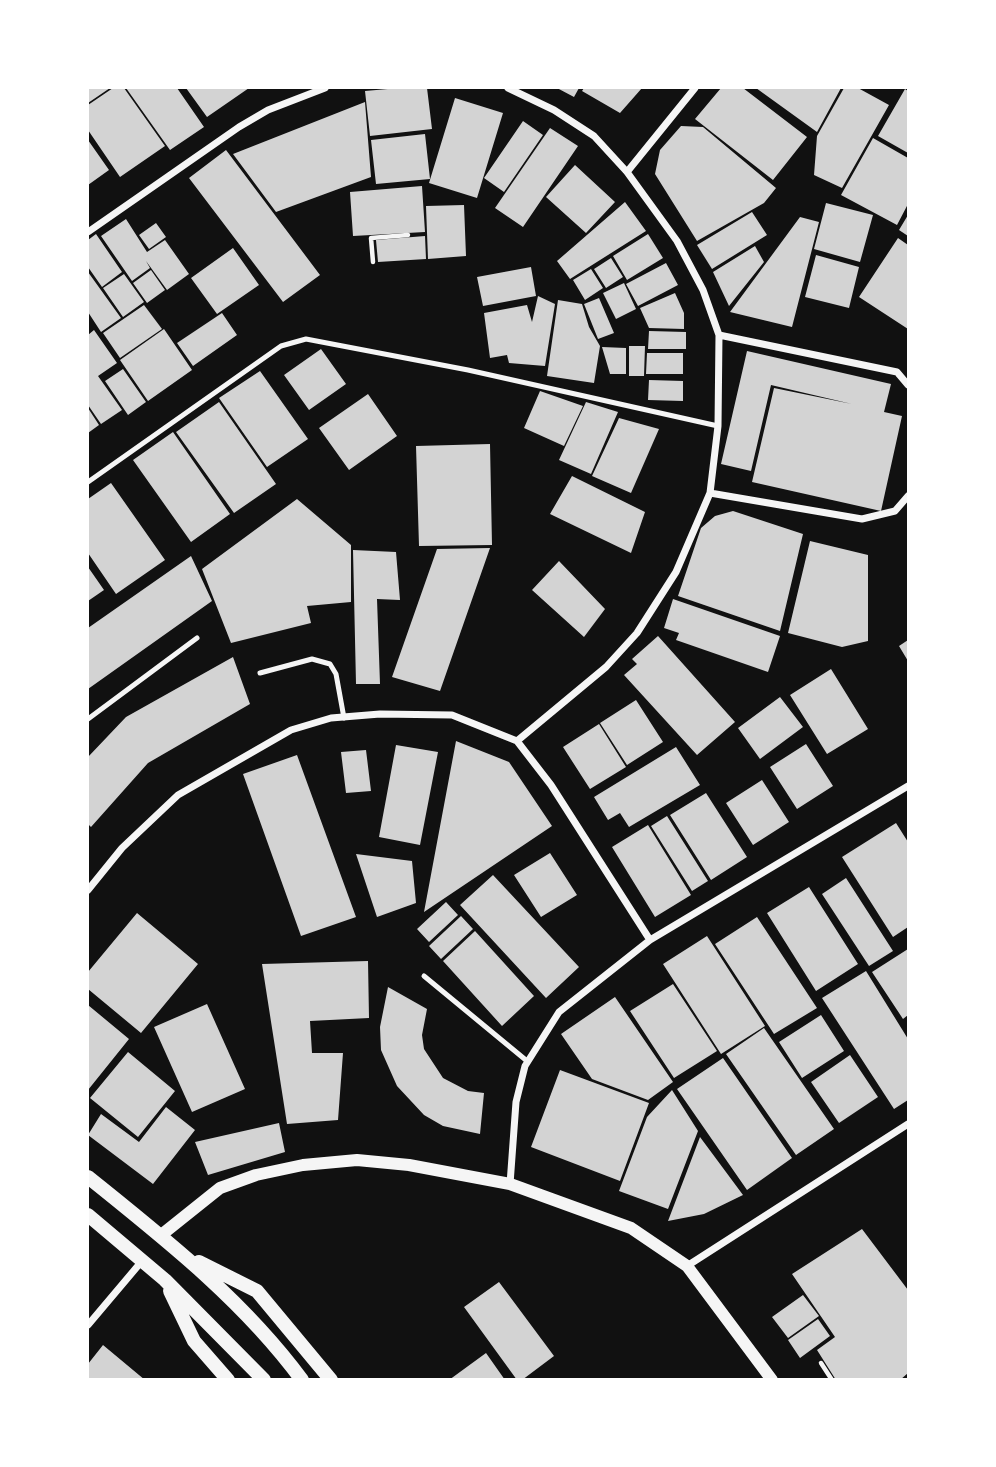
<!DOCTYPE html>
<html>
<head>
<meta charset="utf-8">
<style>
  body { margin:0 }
  #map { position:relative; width:996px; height:1467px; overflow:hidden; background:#111; font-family:"Archivo Narrow",sans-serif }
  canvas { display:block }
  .frame { position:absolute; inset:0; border:89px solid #fff; pointer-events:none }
</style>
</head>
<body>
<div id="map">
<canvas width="996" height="1467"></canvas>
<div class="frame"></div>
</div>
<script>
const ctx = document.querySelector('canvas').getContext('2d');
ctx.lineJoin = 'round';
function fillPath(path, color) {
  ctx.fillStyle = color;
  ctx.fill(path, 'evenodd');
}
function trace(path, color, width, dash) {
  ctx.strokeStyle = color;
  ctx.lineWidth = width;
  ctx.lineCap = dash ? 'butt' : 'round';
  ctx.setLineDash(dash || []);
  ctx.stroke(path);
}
fillPath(new Path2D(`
  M88,88H110L88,103Z
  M113,88H124L165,146L120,177L88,130V105Z
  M126,88H177L204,127L170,150Z
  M186,88H249L207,117Z
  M399,88H427L432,129L370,136L365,91Z
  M557,88H579L574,97Z
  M584,88H642L620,113L582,91Z
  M721,88H743L807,137L773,180L695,119Z
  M756,88H841L817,132Z
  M844,88H858L889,105L842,188L814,175L817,136Z
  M905,89L908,91V153L878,136Z
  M455,98L503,113L477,198L429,183Z
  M365,102L371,177L276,212L233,154Z
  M523,121L543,135L504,192L484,178Z
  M681,126L703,127L776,188L764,203L697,241L655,174L660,150Z
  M550,128L578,146L523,227L495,208Z
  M425,134L430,179L376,184L371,140Z
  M873,138L908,158V204L897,225L841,195Z
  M88,140L109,170L88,185Z
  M226,150L320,275L283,302L189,178Z
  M575,165L615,202L586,233L546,197Z
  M422,186L425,232L353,236L350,192Z
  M625,202L646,231L570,279L557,261Z
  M826,203L873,215L860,262L814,249Z
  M464,205L466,256L428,259L426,206Z
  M752,212L767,235L712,269L697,245Z
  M908,215V236L899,230Z
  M800,217L819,222L792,327L730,312Z
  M126,219L147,252L165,240L189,274L167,290L146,261L150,268L132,281L101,236Z
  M156,223L166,237L149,249L139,235Z
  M96,234L122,272L102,287L88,267V240Z
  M648,234L663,258L627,280L613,256Z
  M425,236L426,259L378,262L376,240Z
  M898,238L908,245V329L859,297Z
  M755,246L764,262L729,306L713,272Z
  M233,248L259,285L217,314L191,278Z
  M816,255L859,267L849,308L805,297Z
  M611,258L623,277L606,288L594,269Z
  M666,263L678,285L638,306L626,284Z
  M531,267L536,296L483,306L477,277Z
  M591,269L603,288L585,300L573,280Z
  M151,270L165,290L147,303L133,283Z
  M88,272L121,318L101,332L88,312Z
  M124,274L144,302L123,317L103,288Z
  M624,283L636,309L616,319L603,293Z
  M675,293L684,313V329L649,328L640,308Z
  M538,296L555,304L545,366L509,363L507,355L490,358L484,313L527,305L532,322Z
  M599,298L614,333L598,339L584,304Z
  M558,300L582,304L589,327L600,346L594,383L547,376Z
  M144,305L162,329L120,358L103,333Z
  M222,313L237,335L193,366L177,343Z
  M164,329L192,370L148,401L120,360Z
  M94,330L117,363L98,376L122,410L101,424L88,405V335Z
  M649,331L686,332V349H648Z
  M629,346H645L644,376H629Z
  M602,347L626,348V374H610Z
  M321,349L346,384L309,410L284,375Z
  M747,351L891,384L884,412L902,416L881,511L752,482L774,388L852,404L771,385L751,471L721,464Z
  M647,353H683V374H646Z
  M123,369L146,402L128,415L105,381Z
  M260,371L308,439L267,467L219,398Z
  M649,380L683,381V401L648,400Z
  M540,391L583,406L564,446L524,428Z
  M368,394L397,436L349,470L319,428Z
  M219,402L276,484L234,513L176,432Z
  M586,402L618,412L591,474L559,460Z
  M88,408L99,425L88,433Z
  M619,418L659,429L631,493L592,476Z
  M173,432L230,514L191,542L133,460Z
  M490,444L492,545L419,546L416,446Z
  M572,476L645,512L631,553L550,514Z
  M111,483L165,560L116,594L88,553V499Z
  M297,499L351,545V602L307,606L311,623L231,643L202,569Z
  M733,511L803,534L780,631L678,596L701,528L715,516Z
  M810,541L868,555V641L842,647L788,633Z
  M490,548L440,691L392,677L437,549Z
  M353,550L396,552L400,600L377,599L380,684H356Z
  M191,556L212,601L88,689V628Z
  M559,561L605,609L584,637L532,590Z
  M88,567L104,590L88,601Z
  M673,599L780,636L768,672L676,640L679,633L664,628Z
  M658,636L735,722L697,755L624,675L637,664L632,659Z
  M908,640V661L899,646Z
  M233,657L250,704L148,763L91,827L88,824V757L126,717Z
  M831,669L868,729L827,754L790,695Z
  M780,697L803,727L760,759L738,728Z
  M636,700L663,742L627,765L600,723Z
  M599,724L626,767L590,789L563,747Z
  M456,741L509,762L552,826L424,912Z
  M806,744L833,786L797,809L770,767Z
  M396,745L438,752L420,845L379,837Z
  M676,747L700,785L629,827L620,813L608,820L594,797Z
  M366,750L371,791L346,793L341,752Z
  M297,755L356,917L301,936L243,774Z
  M762,780L789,822L753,845L726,803Z
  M706,793L747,857L711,880L670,815Z
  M667,816L708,881L692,891L651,826Z
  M896,823L908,842V927L893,937L842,857Z
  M648,825L691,895L655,917L612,847Z
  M550,853L577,895L541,917L514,875Z
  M356,854L412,861L416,903L377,917Z
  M493,875L579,967L546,998L460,905Z
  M846,878L893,951L869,966L822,894Z
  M809,887L858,964L816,991L767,913Z
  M446,902L458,915L429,942L417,929Z
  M137,913L198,964L141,1033L88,989V972Z
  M461,916L473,929L441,959L429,946Z
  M757,917L817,1008L774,1034L715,944Z
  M475,931L534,996L502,1026L443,961Z
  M707,936L765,1026L721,1054L663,964Z
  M908,949V1015L903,1019L872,972Z
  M368,961L369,1018L310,1021L312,1053H343L338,1120L287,1124L262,964Z
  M866,971L908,1039V1100L894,1109L822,998Z
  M673,984L717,1051L674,1078L630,1011Z
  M388,987L427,1009L422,1035L424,1049L443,1078L468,1091L484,1093L480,1134L443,1126L424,1115L397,1086L381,1050L380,1027Z
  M615,997L673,1082L648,1100L592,1079L561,1034Z
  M207,1004L245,1089L192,1112L154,1027Z
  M88,1005L129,1039L88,1090Z
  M821,1015L844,1051L802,1078L779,1042Z
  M764,1028L834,1129L796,1155L726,1054Z
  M128,1052L175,1091L138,1137L90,1098Z
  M850,1055L878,1097L839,1123L811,1082Z
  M723,1058L792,1158L747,1190L677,1089Z
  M560,1070L649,1103L620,1181L531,1147Z
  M672,1090L698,1131L668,1209L619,1191L647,1117Z
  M166,1107L195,1130L153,1184L88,1135L101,1114L139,1142Z
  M279,1123L285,1152L208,1175L195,1142Z
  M700,1137L743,1195L704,1214L668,1221Z
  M862,1229L908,1290V1373L900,1380H836L817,1350L835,1337L792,1274Z
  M499,1282L554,1356L522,1380H517L464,1307Z
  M803,1295L819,1316L788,1338L772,1317Z
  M818,1319L830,1336L800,1358L788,1340Z
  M103,1345L145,1380H88V1364Z
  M486,1353L505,1380H449Z`), '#d3d3d3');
trace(new Path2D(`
  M373,262L371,238L408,235
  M821,1363L832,1380`), '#f5f5f5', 4.5);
trace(new Path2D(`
  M88,482L281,346L306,339L468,370L718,426
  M260,673L312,659L330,664L336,674L344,718
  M88,719L197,638
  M424,976L527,1061`), '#f5f5f5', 5);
trace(new Path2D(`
  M508,88L554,110L594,136L627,172L677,241L703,290L719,335L718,426L710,493L676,572L637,633L606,667L517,741
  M627,172L695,88
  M88,232L239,127L268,110L325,88
  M719,335L897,372L908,385
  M710,493L862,519L895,511L908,496
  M88,890L122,848L178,795L291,730L331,718L380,714L452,715L517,741L551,785L650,940
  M510,1184L516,1102L525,1066L559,1012L650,940L908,786
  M687,1266L908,1124
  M88,1325L142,1261`), '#f5f5f5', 7);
trace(new Path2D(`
  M160,1236L220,1188L256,1175L303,1165L357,1160L409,1165L510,1184L631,1228L687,1266L772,1380`), '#f5f5f5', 12);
trace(new Path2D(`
  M88,1177C165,1239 243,1300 302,1380
  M88,1215L165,1280L264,1380
  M199,1262L257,1291L331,1380
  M170,1291L194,1341L228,1380`), '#f5f5f5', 14);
</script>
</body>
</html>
